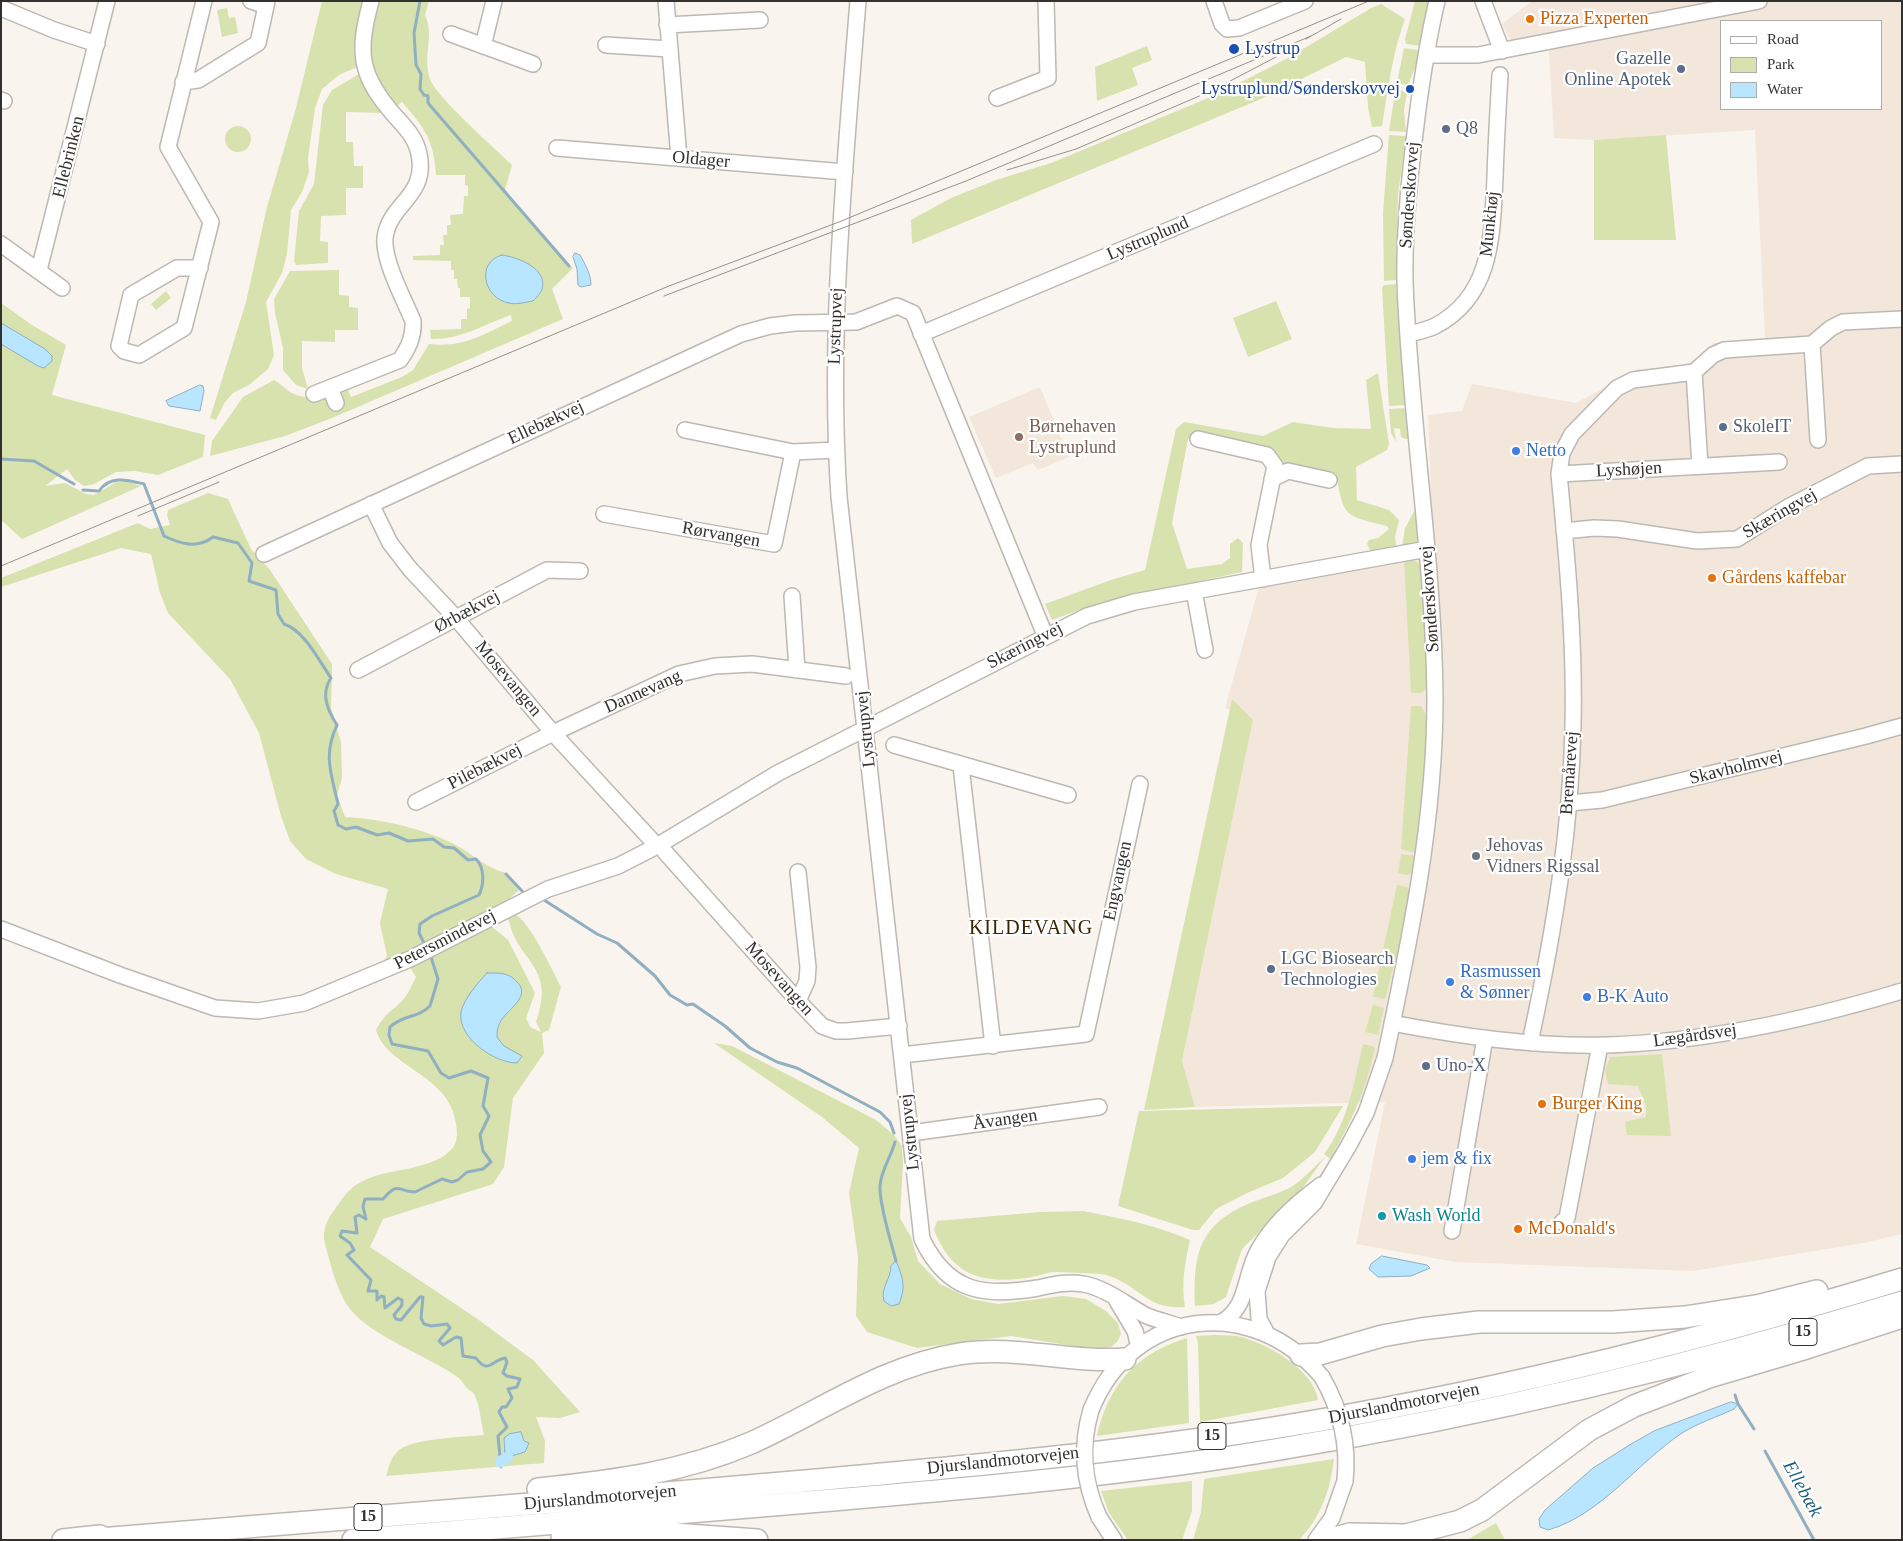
<!DOCTYPE html>
<html>
<head>
<meta charset="utf-8">
<style>
  body { margin:0 }
  #map { position:relative; width:1903px; height:1541px; overflow:hidden; background:#faf4ee; font-family:"Times New Roman",serif }
  canvas { display:block }
  .frame { position:absolute; inset:0; border:2px solid #33312f; pointer-events:none }
  .legend { position:absolute; left:1720px; top:20px; width:162px; height:90px; box-sizing:border-box; background:#fff; border:1px solid #adadac; margin:0; padding:6px 9px; list-style:none; font-size:15px; color:#33312f }
  .legend li { display:flex; align-items:center; gap:10px; height:25px }
  .legend b { width:25px; border:1px solid #adadac }
</style>
</head>
<body>
<div id="map">
<canvas width="1903" height="1541"></canvas>
<div class="frame"></div>
<ul class="legend">
<li><b style="height:6px;background:#fff"></b>Road</li>
<li><b style="height:14px;background:#d7e2ae"></b>Park</li>
<li><b style="height:14px;background:#b8e5ff"></b>Water</li>
</ul>
</div>
<script>
const ctx = document.querySelector('canvas').getContext('2d');
ctx.lineJoin = 'round';
function fillPath(path, color) {
  ctx.fillStyle = color;
  ctx.fill(path, 'evenodd');
}
function trace(path, color, width, dash) {
  ctx.strokeStyle = color;
  ctx.lineWidth = width;
  ctx.lineCap = dash ? 'butt' : 'round';
  ctx.setLineDash(dash || []);
  ctx.stroke(path);
}
function label(font, color, halo, rows, align = 'center') {
  ctx.font = font + ' "Times New Roman",serif';
  ctx.lineWidth = 4.5;
  ctx.setLineDash([]);
  ctx.textBaseline = 'middle';
  ctx.strokeStyle = halo;
  ctx.fillStyle = color;
  for (const [text, x, y, turn = 0] of rows) {
    ctx.save();
    ctx.translate(x, y);
    ctx.rotate((+turn || 0) * Math.PI / 180);
    ctx.textAlign = isNaN(turn) ? turn : align;
    if (halo) ctx.strokeText(text, 0, 0);
    ctx.fillText(text, 0, 0);
    ctx.restore();
  }
}
fillPath(new Path2D(`
  M1532,1H1902V1234L1864,1243L1692,1271L1456,1262L1433,1258L1356,1244L1385,1102L1195,1107L1182,1061L1253,720L1225,708L1261,580L1433,551L1428,415L1462,411L1472,384L1576,403L1638,369L1674,367L1695,361L1713,343L1765,339L1755,130L1594,140L1554,138L1548,36L1512,43L1502,24ZM1722,21H1882V109H1722Z
  M1040,387L1069,457L1038,470L1033,463L996,478L969,417Z`), '#f3e7dc');
fillPath(new Path2D(`
  M322,1H364L355,45L357,67L339,75L322,89L315,108L308,158L309,172L302,192L291,210L287,254L282,273L266,302L274,355L268,369L249,385L233,393L225,402L216,420L210,418L246,302L267,207L296,108Z
  M376,1H429L425,15C435,37 422,56 430,79C436,97 495,148 512,165L505,190L573,268L552,289L563,319L332,418L285,436L210,456L212,441L243,397L274,380C280,383 285,389 290,392C305,400 325,400 341,397L342,390L347,387L351,397L402,377L413,370L429,344C463,348 482,335 512,321L511,315C482,325 463,339 431,339L430,330L461,329V319H467V309L470,308V297H460V288H458L457,279H454V270H451V261L413,260V256L440,255V245H444L443,235H447V225H451L450,215L463,214L464,196H468V186L465,185V175H436C434,140 424,127 402,102L394,108L384,96L367,54Z
  M1415,1H1431L1421,46L1406,44L1405,39Z
  M1381,4L1405,19C1392,54 1388,90 1382,126L1372,127L1368,107L1365,62L1346,57L1261,99L912,244L911,220L951,198L996,180L1051,163L1218,94L1290,57L1371,8Z
  M227,8L229,18L235,17L238,33L222,37L217,10Z
  M1147,46L1152,60L1132,68L1138,85L1097,101L1095,67Z
  M1404,48L1418,50L1421,53L1408,85L1397,83Z
  M359,74L367,92L382,113L346,112V142H353L354,166H363V188H346V215L321,216L320,241L328,242V263L296,265L294,261L299,211L314,184L323,105L332,90Z
  M1396,87L1407,94L1404,110L1406,132L1389,131Z
  M225 139a13 13 0 1 1 26 0a13 13 0 1 1-26 0Z
  M1389,135L1406,136L1398,195L1396,280L1384,281L1383,213Z
  M1666,135L1676,240H1594V140Z
  M339,270V295L349,296V307L358,308V330H335V342L302,341V368L308,389L296,385L283,370V348L275,313L274,299L290,271Z
  M1396,284L1407,405L1389,406L1382,288L1384,285Z
  M166,291L171,298L156,310L151,304Z
  M1276,301L1292,339L1248,357L1233,318Z
  M1,303L32,325L66,345L52,395L205,435L203,457L158,475L135,471L116,472L94,484L84,486L75,480L67,469L45,486L65,483L86,494L94,495L116,482H128L141,486L22,539L1,520Z
  M1378,373L1389,444L1387,450L1356,467L1357,500L1389,510L1399,520L1395,537L1396,547L1382,550H1370L1367,544L1369,540L1378,538L1389,529L1387,526C1344,515 1344,518 1336,474L1284,465L1272,448L1197,431L1188,439L1172,523L1187,569L1222,564L1230,558V544L1238,538L1243,543L1242,572L1098,603L1052,620L1045,604L1114,579L1145,570L1176,429L1184,422L1263,436L1293,422L1333,428L1371,429L1366,380Z
  M1408,408L1409,438L1406,439L1401,437L1400,429L1394,428L1396,442L1391,433L1389,409Z
  M208,493L228,499L251,549L270,570L332,664L331,708L341,742L342,778L337,795L345,817C382,819 421,828 454,844C474,854 484,868 507,873L519,890L509,899L382,964L387,956L380,923L388,889L336,874L306,859L290,841L281,816L259,733L230,679L168,613L160,593L151,554L121,548L1,587V578L138,523L150,529L170,525L167,515L168,510Z
  M1416,508L1418,540L1412,546L1402,547L1405,528Z
  M1404,558H1412L1421,566L1428,688L1421,693H1411Z
  M1232,699L1253,720L1182,1061L1195,1107L1144,1110Z
  M1411,706H1421L1428,718L1425,787L1416,853L1401,849Z
  M1401,854L1418,856L1414,872L1407,875L1398,873Z
  M1397,885L1407,887L1410,892L1407,930L1395,961L1385,999L1373,997Z
  M513,913C529,919 552,970 561,987L549,1030L542,1033L544,1053L513,1098L504,1167L493,1184L383,1219L370,1247L476,1318L533,1360L580,1412L560,1418L536,1417L545,1441L544,1463L386,1476C389,1467 390,1459 397,1452C409,1438 465,1437 484,1435C481,1423 480,1405 474,1394C472,1391 471,1392 469,1390C464,1385 461,1379 456,1376C426,1355 373,1337 351,1310C337,1293 331,1265 325,1244C321,1231 328,1218 335,1209C342,1199 349,1188 361,1182C387,1167 436,1172 454,1146C458,1140 457,1131 456,1124C450,1074 387,1068 376,1030C385,1013 390,1013 402,1001C408,994 412,985 416,977L408,964L490,925L508,940L535,993L526,1018L530,1027L541,1032L536,1022C557,964 516,963 508,917Z
  M1373,1005L1384,1008L1378,1035L1365,1032Z
  M714,1043L732,1046L876,1120L894,1135L902,1146L903,1163L900,1218L911,1237L918,1261L940,1284L971,1299L998,1304L1063,1296L1086,1299L1106,1311L1118,1323L1121,1334L1117,1342L1111,1347L1097,1350L1011,1336L917,1348L867,1332L856,1316L858,1257L849,1193L859,1148L822,1117Z
  M1363,1044L1375,1047C1366,1090 1352,1121 1330,1159L1324,1154C1348,1122 1354,1082 1363,1044Z
  M1662,1054L1671,1136L1627,1135L1625,1122L1646,1117V1106L1638,1086L1608,1084L1605,1071L1610,1057Z
  M1343,1106L1315,1152L1283,1178L1247,1193L1216,1209L1199,1230H1193L1118,1206L1139,1111Z
  M1325,1157L1299,1193L1242,1249L1226,1297L1214,1304L1195,1306C1193,1250 1200,1223 1255,1201C1269,1196 1285,1192 1297,1183C1307,1175 1316,1165 1325,1157Z
  M1083,1211C1120,1218 1156,1225 1190,1240C1185,1263 1181,1284 1185,1307C1145,1310 1139,1284 1106,1275C1099,1273 1090,1274 1083,1273C1074,1273 1065,1272 1056,1272C1046,1272 1036,1277 1026,1278C980,1284 952,1275 934,1230L937,1221L1040,1212Z
  M1213,1335C1221,1335 1229,1335 1237,1336C1265,1342 1314,1369 1318,1400L1200,1422L1198,1343L1196,1336Z
  M1187,1338L1189,1423L1097,1436C1108,1385 1137,1353 1187,1338Z
  M1334,1459C1330,1490 1322,1516 1299,1540H1193L1201,1512L1204,1479Z
  M1192,1481V1511L1182,1540H1128L1109,1513L1101,1491Z
  M1496,1523L1505,1540H1467Z`), '#d7e2ae');
const water = new Path2D(`
  M575,253L580,255C585,264 591,274 591,285L581,287L578,285L577,269L573,257Z
  M502,255C517,257 548,268 542,289C541,293 536,298 533,301C526,302 516,305 509,303C484,299 475,262 502,255Z
  M1,323L45,349L52,356V361L44,368L38,366L1,344Z
  M200,385L203,386L204,391L200,411L169,406L166,401Z
  M487,973C498,973 508,972 516,981C532,995 510,1008 502,1019C498,1025 497,1030 497,1037L504,1046L522,1056L517,1063C495,1063 457,1038 461,1012C464,998 478,983 487,973Z
  M1382,1256L1427,1265L1430,1268L1411,1276L1378,1277L1369,1269L1371,1264Z
  M896,1261C903,1277 906,1287 899,1304L891,1306L884,1301C880,1288 891,1279 891,1266Z
  M1731,1402L1738,1404L1734,1409C1717,1417 1698,1423 1682,1433C1637,1463 1601,1515 1548,1530L1540,1527L1539,1519L1545,1510L1593,1468L1631,1444L1654,1431Z
  M521,1432L524,1441L529,1443L525,1452L508,1457L505,1455L504,1438L509,1434Z`);
fillPath(water, '#b8e5ff');
trace(water, '#90afc1', 1);
trace(new Path2D(`
  M420,1L414,33L416,65L421,74L420,89L424,95L428,96V103L569,266
  M1,459L34,461L74,484
  M83,490L99,491C110,475 127,480 144,484L164,536C181,544 197,549 213,537L238,543L252,563L249,581L276,590L278,614L284,624C305,631 319,661 331,678C320,694 328,711 337,725C323,755 331,773 338,804L334,811L338,825L346,829L356,827L377,835L389,833L408,841L433,839L444,847L454,848L468,860L476,859C485,868 484,885 479,895L432,916L420,924L419,933L425,945
  M506,874L523,892
  M544,900L597,934L617,943L655,976L670,995L687,1005L693,1004L725,1026L750,1048L777,1062L797,1068L880,1112L890,1122L894,1133
  M431,957L438,979L430,1006C417,1019 404,1014 390,1027L389,1035L392,1044L428,1051L441,1073L449,1078L471,1071L488,1078L483,1106L489,1116L480,1135L483,1151L491,1162L483,1169L467,1172L458,1180L452,1182L442,1179L415,1192C396,1192 400,1180 383,1199H365L363,1207L366,1219L359,1215L355,1217L357,1233L342,1231L340,1236L350,1243L354,1250L347,1255L371,1280L368,1291H377V1300L381,1296L384,1297L385,1308L398,1298L402,1300V1305L394,1315L396,1319L401,1320L420,1297H423L421,1318L424,1324L431,1326L447,1324L450,1328L439,1341L443,1345L456,1337L461,1338L463,1356L476,1358C488,1375 492,1360 505,1358L507,1362L503,1373L507,1376L520,1379L517,1387L508,1389L512,1398L506,1407H502L499,1412L507,1427L498,1436L501,1467
  M895,1142C891,1157 881,1170 880,1186C879,1204 891,1242 896,1261
  M1735,1395L1738,1404L1754,1429
  M1765,1451L1814,1540`), '#90afc1', 3);
trace(new Path2D(`
  M500,1462L508,1457`), '#b8e5ff', 11);
const minor = new Path2D(`
  M251,1L266,6L267,1
  M666,1L679,158
  M858,1C845,166 828,331 839,497L922,1239C948,1293 984,1297 1038,1288C1052,1285 1068,1281 1083,1284C1106,1288 1125,1304 1145,1315C1156,1320 1170,1323 1181,1327
  M1214,1L1222,24L1227,29L1239,28L1305,1
  M1483,1L1502,51
  M1,8L54,30L97,44
  M667,25L760,20
  M451,34L533,64
  M606,45L669,49
  M483,46L494,1
  M1427,53L1434,55H1478L1759,1
  M183,82L198,80L258,43L266,6
  M997,98L1048,78L1046,1
  M1,100L4,101
  M557,148L845,172
  M1,244L62,288
  M200,268H177L131,295L119,346L124,351L139,355L184,328L211,222L168,147L204,1
  M39,270L107,1
  M921,334L1374,144
  M1409,334C1417,332 1427,330 1435,326C1493,296 1492,234 1495,178C1496,144 1498,109 1500,75
  M1812,344L1818,440
  M1694,372L1700,466
  M330,388L336,403
  M314,394L400,360C409,347 414,336 413,321C404,299 383,261 385,238C389,203 428,197 419,154C416,138 405,127 395,116C359,75 357,53 371,1
  M685,430L793,452L836,450
  M1198,439L1267,455L1275,466L1259,545L1263,579
  M1559,474L1779,462
  M1272,479L1288,471L1329,480
  M371,504L390,543L410,569L455,617L553,733L657,846
  M604,514L774,544L793,452
  M1564,531L1594,528L1618,529L1697,541L1737,539L1788,507L1868,466L1902,464
  M264,554L741,334L770,326L795,323L856,322L897,306L913,313L1045,635
  M1194,591L1205,650
  M792,596L797,670
  M358,670L547,570L580,571
  M894,745L1068,795
  M961,766L993,1046
  M416,802L553,733L679,674L715,666L752,664L846,676
  M1569,803L1602,800L1866,736L1902,726
  M665,852L798,1001L822,1026L836,1031H847L899,1026
  M1,929L120,975L215,1008L258,1011L304,1003L410,959L548,889L618,866L657,846L778,773L1087,616L1134,602L1427,549
  M798,1001L807,981L808,967L798,872
  M1392,1023C1463,1037 1535,1047 1607,1045C1707,1042 1806,1020 1902,991
  M1532,1043V1033C1554,931 1571,829 1573,725C1575,641 1567,557 1559,474L1562,453L1572,434L1617,388L1633,380L1694,372L1713,355L1724,350L1812,344L1831,328L1843,322L1902,319
  M902,1055L1086,1034L1140,784
  M911,1133L1099,1107
  M1562,1222L1567,1218L1600,1045
  M1452,1231L1485,1038
  M1117,1301L1135,1331L1139,1347
  M1222,1322C1249,1306 1244,1274 1259,1249C1273,1224 1298,1202 1321,1185
  M1266,1332L1259,1319L1257,1291L1268,1257L1282,1235L1314,1203L1349,1145L1366,1113L1385,1058C1410,939 1435,821 1435,699C1434,559 1410,421 1405,282C1404,227 1410,172 1417,117C1422,78 1428,39 1437,1
  M1091,1410C1133,1307 1252,1294 1322,1377
  M1099,1517L1114,1540
  M1316,1540L1332,1518L1345,1481`);
const highway = new Path2D(`
  M1301,1355L1320,1354L1382,1336L1421,1329L1479,1322H1613L1685,1317L1761,1305L1817,1291
  M538,1489C613,1481 681,1473 751,1443C820,1412 883,1366 959,1354C1015,1345 1069,1363 1125,1359
  M562,1536L660,1533L757,1540
  M63,1540L100,1536
  M87,1540C327,1520 566,1502 805,1481C961,1467 1118,1453 1273,1428C1486,1394 1695,1342 1902,1279
  M353,1540C513,1526 673,1514 833,1500C982,1487 1132,1474 1280,1449C1491,1414 1697,1364 1902,1302
  M1327,1540L1350,1534L1406,1535L1460,1521L1482,1510L1589,1430L1634,1406L1709,1377L1800,1350L1902,1317`);
trace(minor, '#bdb8b2', 18);
trace(highway, '#bdb8b2', 24);
trace(minor, '#fff', 15);
trace(highway, '#fff', 21);
trace(new Path2D(`
  M1306,39L1341,19
  M1007,170L1076,149L1211,91L1276,57
  M664,296L966,181L1311,36
  M138,516L219,482
  M1,566L669,286L839,222L1369,1`), '#95918d', 1);
const minorBridge = new Path2D(`
  M1322,1377C1341,1410 1349,1443 1345,1481
  M1091,1410C1080,1447 1083,1481 1099,1517`);
trace(minorBridge, '#bdb8b2', 18, []);
trace(minorBridge, '#fff', 15);
for (const [x, y, r, color] of [
  [1530,19,5,"#e8710a"],
  [1234,49,6,"#1a4fb4"],
  [1681,69,5,"#5c6f8a"],
  [1410,89,5,"#1a4fb4"],
  [1446,129,5,"#5c6f8a"],
  [1723,427,5,"#5c6f8a"],
  [1019,437,5,"#8d6e63"],
  [1516,451,5,"#3f7fe0"],
  [1712,578,5,"#e8710a"],
  [1476,856,5,"#6b7280"],
  [1271,969,5,"#5c6f8a"],
  [1450,982,5,"#3f7fe0"],
  [1587,997,5,"#3f7fe0"],
  [1426,1066,5,"#5c6f8a"],
  [1542,1104,5,"#e8710a"],
  [1412,1159,5,"#3f7fe0"],
  [1382,1216,5,"#0f9aa8"],
  [1518,1229,5,"#e8710a"]
]) {
  const dot = new Path2D();
  dot.arc(x, y, r, 0, 2 * Math.PI);
  ctx.fillStyle = color;
  ctx.fill(dot);
  trace(dot, '#fff', 2);
}
for (const [x, y, w] of [
  [1803,1332,28],
  [1212,1436,28],
  [368,1517,28]
]) {
  const box = new Path2D();
  box.roundRect(x - w / 2, y - 13.5, w, 27, 4);
  ctx.fillStyle = '#fff';
  ctx.fill(box);
  trace(box, '#33312f', 1);
}
label('bold 16px', '#33312f', null, [
  ["15",1803,1332],
  ["15",1212,1436],
  ["15",368,1517]
]);
label('18px', '#c56008', '#fff', [
  ["Pizza Experten",1540,19],
  ["Gårdens kaffebar",1722,578],
  ["Burger King",1552,1104],
  ["McDonald's",1528,1229]
], 'left');
label('18px', '#164399', '#fff', [
  ["Lystrup",1245,49],
  ["Lystruplund/Sønderskovvej",1400,89,"right"]
], 'left');
label('18px', '#4e5e75', '#fff', [
  ["Gazelle",1671,59,"right"],
  ["Online Apotek",1671,80,"right"],
  ["Q8",1456,129],
  ["SkoleIT",1733,427],
  ["LGC Biosearch",1281,959],
  ["Technologies",1281,980],
  ["Uno-X",1436,1066]
], 'left');
label('18px', '#33312f', '#fff', [
  ["Ellebrinken",69,157,-76],
  ["Oldager",701,160,5],
  ["Sønderskovvej",1410,195,-86],
  ["Munkhøj",1490,224,-84],
  ["Lystruplund",1148,239,-23],
  ["Lystrupvej",836,326,-88],
  ["Ellebækvej",546,423,-25],
  ["Lyshøjen",1629,470,-3],
  ["Skæringvej",1780,514,-30],
  ["Rørvangen",721,535,10],
  ["Sønderskovvej",1430,599,-94],
  ["Ørbækvej",467,612,-28],
  ["Skæringvej",1025,646,-27],
  ["Mosevangen",508,679,50],
  ["Dannevang",643,692,-24],
  ["Lystrupvej",866,729,-96],
  ["Pilebækvej",485,767,-27],
  ["Skavholmvej",1736,768,-14],
  ["Bremårevej",1570,773,-86],
  ["Engvangen",1118,881,-78],
  ["Petersmindevej",445,940,-27],
  ["Mosevangen",779,979,48],
  ["Lægårdsvej",1695,1036,-8],
  ["Åvangen",1005,1120,-8],
  ["Lystrupvej",910,1132,-96],
  ["Djurslandmotorvejen",1404,1404,-11],
  ["Djurslandmotorvejen",1003,1461,-6],
  ["Djurslandmotorvejen",600,1498,-5]
]);
label('18px', '#785e54', '#fff', [
  ["Børnehaven",1029,427],
  ["Lystruplund",1029,448]
], 'left');
label('18px', '#366cbe', '#fff', [
  ["Netto",1526,451],
  ["Rasmussen",1460,972],
  ["& Sønner",1460,993],
  ["B-K Auto",1597,997],
  ["jem & fix",1422,1159]
], 'left');
label('18px', '#5b616d', '#fff', [
  ["Jehovas",1486,846],
  ["Vidners Rigssal",1486,867]
], 'left');
label('18px', '#0d838f', '#fff', [
  ["Wash World",1392,1216]
], 'left');
label('italic 19px', '#1c5f7e', '#fff', [
  ["Ellebæk",1802,1489,61]
]);
ctx.letterSpacing = '1px';
label('20px', '#3b2301', '#fff', [
  ["KILDEVANG",1031,929]
]);
ctx.letterSpacing = '0px';
</script>
</body>
</html>
